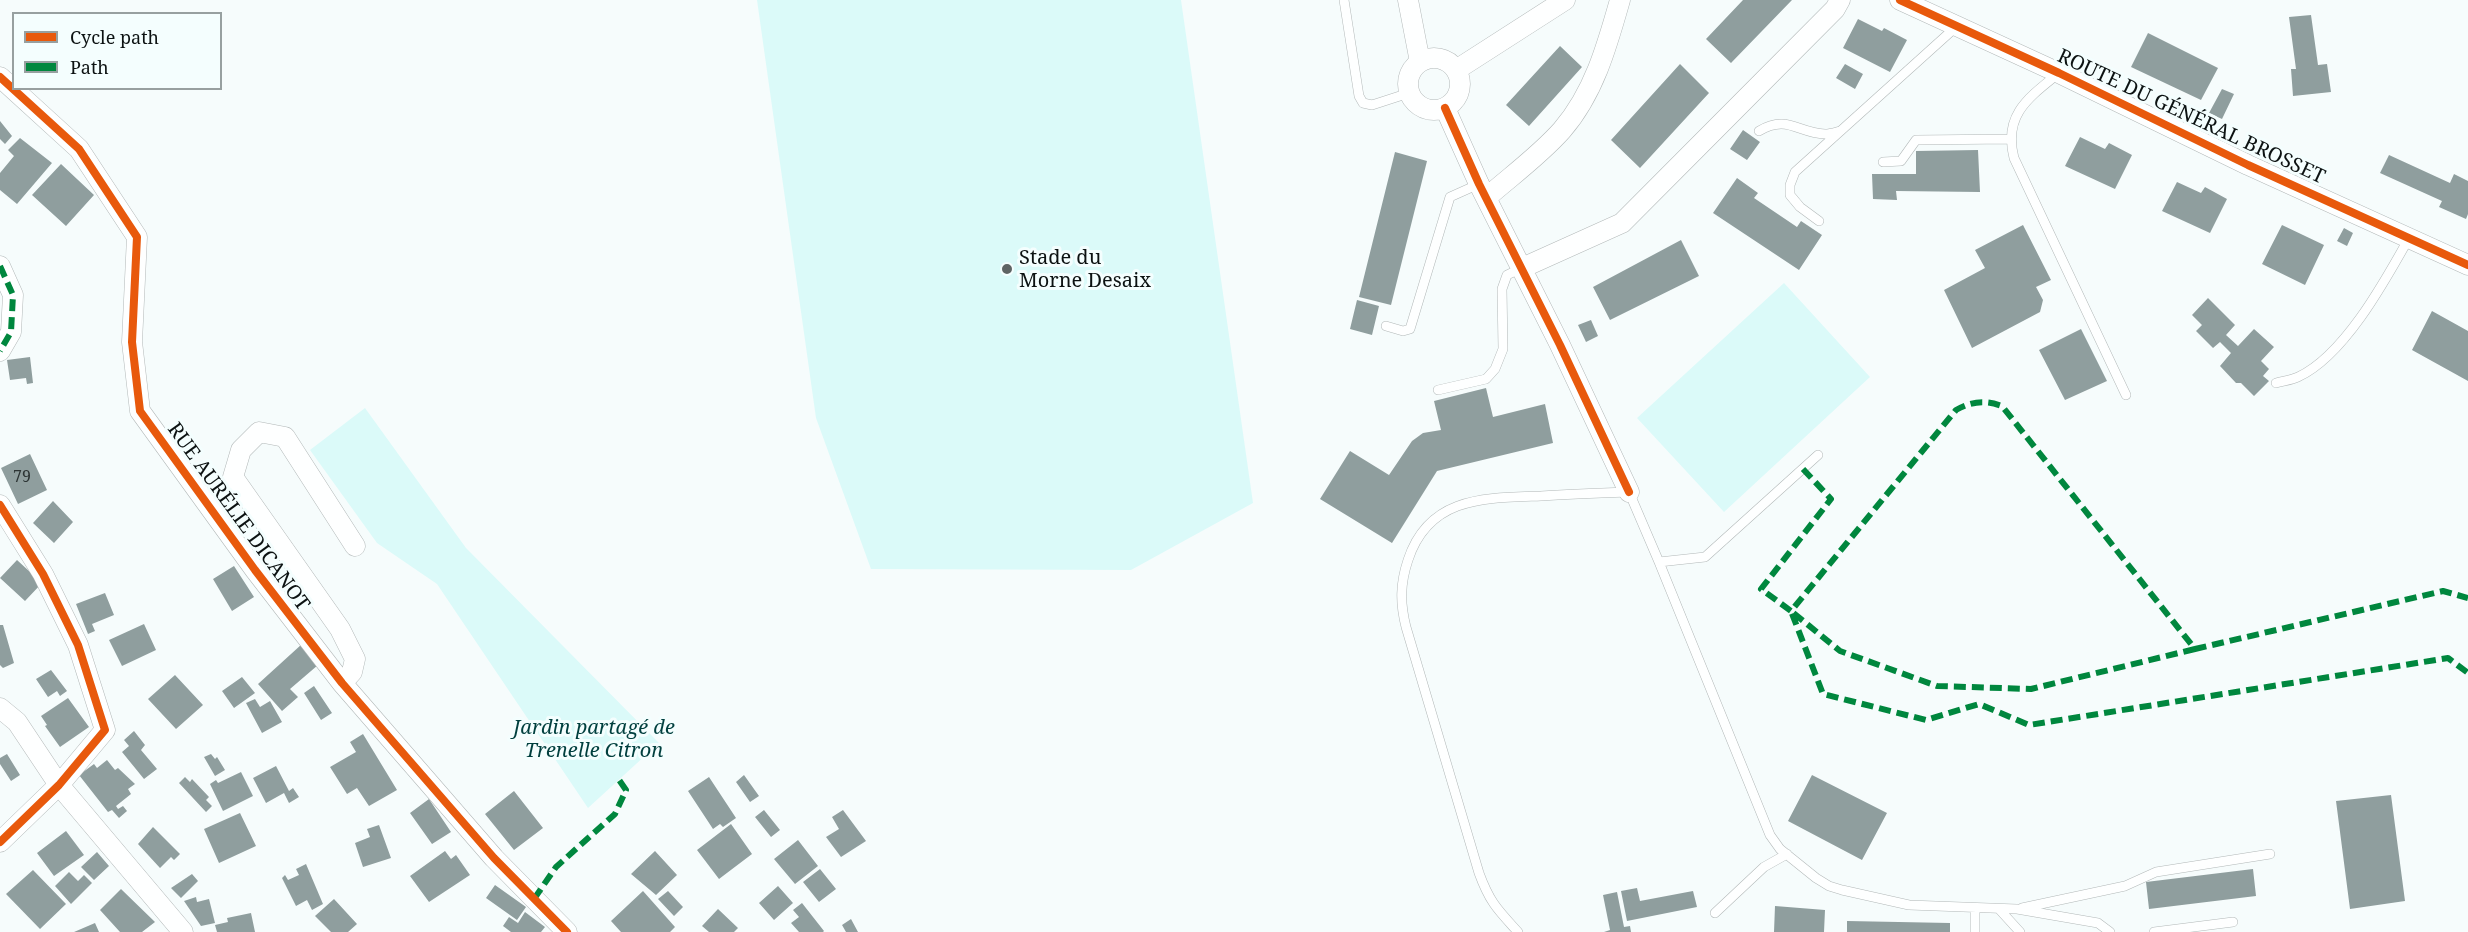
<!DOCTYPE html>
<html>
<head>
<meta charset="utf-8">
<style>
  body { margin:0 }
  #map { position:relative; width:2468px; height:932px; overflow:hidden; background:#f6fcfc; font-family:"Noto Serif",serif }
  canvas { display:block }
  .legend { position:absolute; left:12px; top:12px; width:210px; height:78px; box-sizing:border-box; background:#f4fefe; border:2px solid #97a0a0; margin:0; padding:8px 10px; list-style:none; font-size:18px; color:#0c1212 }
  .legend li { display:flex; align-items:center; gap:12px; height:30px }
  .legend b { width:30px; border:2px solid #97a0a0 }
</style>
</head>
<body>
<div id="map">
<canvas width="2468" height="932"></canvas>
<ul class="legend">
<li><b style="height:8px;background:#e8590c"></b>Cycle path</li>
<li><b style="height:8px;background:#00873e"></b>Path</li>
</ul>
</div>
<script>
const ctx = document.querySelector('canvas').getContext('2d');
ctx.lineJoin = 'round';
function fillPath(path, color) {
  ctx.fillStyle = color;
  ctx.fill(path, 'evenodd');
}
function trace(path, color, width, dash) {
  ctx.strokeStyle = color;
  ctx.lineWidth = width;
  ctx.lineCap = dash ? 'butt' : 'round';
  ctx.setLineDash(dash || []);
  ctx.stroke(path);
}
function label(font, color, halo, rows, align = 'center') {
  ctx.font = font + ' "Noto Serif",serif';
  ctx.lineWidth = 6;
  ctx.setLineDash([]);
  ctx.textBaseline = 'middle';
  ctx.strokeStyle = halo;
  ctx.fillStyle = color;
  for (const [text, x, y, turn = 0] of rows) {
    ctx.save();
    ctx.translate(x, y);
    ctx.rotate((+turn || 0) * Math.PI / 180);
    ctx.textAlign = isNaN(turn) ? turn : align;
    if (halo) ctx.strokeText(text, 0, 0);
    ctx.fillText(text, 0, 0);
    ctx.restore();
  }
}
fillPath(new Path2D(`
  M757,0H1181L1253,503L1131,570L871,569L816,418Z
  M1784,283L1870,377L1724,512L1637,418Z
  M365,408L466,548L659,743L588,808L437,584L377,543L310,450Z`), '#dbfaf9');
fillPath(new Path2D(`
  M1743,0H1792L1731,63L1706,39Z
  M2311,15L2318,65L2327,64L2331,92L2293,96L2291,69H2296L2289,17Z
  M1858,19L1882,31L1884,28L1907,40L1890,72L1843,48Z
  M2148,33L2218,68L2201,100L2131,67Z
  M1560,46L1582,67L1529,126L1506,105Z
  M1680,64L1709,93L1640,168L1611,140Z
  M1845,64L1863,74L1855,89L1836,78Z
  M2222,89L2234,94L2222,119L2209,113Z
  M0,121L12,136L5,144L0,139Z
  M1743,130L1760,142L1747,160L1730,149Z
  M2080,137L2105,149L2109,143L2132,155L2115,189L2065,166Z
  M20,138L52,163L17,204L0,190V173L14,156L8,150Z
  M1978,150L1980,192L1896,191L1897,200L1873,199L1872,174H1916V151Z
  M1395,152L1427,161L1391,305L1359,297Z
  M2389,155L2450,183L2454,174L2468,181V214L2466,219L2439,207L2442,201L2380,173Z
  M61,164L94,195L66,226L32,195Z
  M1737,178L1758,193L1754,198L1797,227L1801,221L1822,235L1799,270L1713,213Z
  M2177,182L2201,193L2205,187L2227,199L2210,233L2162,211Z
  M2023,225L2051,280L2036,287L2043,300L2040,312L1972,348L1944,290L1985,268L1975,250Z
  M2282,225L2324,245L2305,285L2262,264Z
  M2344,228L2353,233L2347,246L2337,241Z
  M1681,240L1699,276L1610,320L1593,287Z
  M2208,298L2235,325L2226,335L2238,346L2254,329L2274,347L2261,361L2269,369L2263,376L2269,381L2254,396L2241,383H2236L2220,366L2231,353L2220,342L2213,348L2196,331L2202,325L2192,315Z
  M1357,300L1379,306L1372,335L1350,329Z
  M2432,311L2468,331V381L2412,350Z
  M1591,320L1598,336L1586,342L1578,325Z
  M2081,329L2107,381L2065,400L2039,350Z
  M30,357L33,383L27,384L26,378L10,380L7,360Z
  M1486,388L1493,417L1545,404L1553,443L1437,471L1392,543L1320,499L1350,451L1389,475L1412,441L1423,433L1441,430L1434,401Z
  M30,454L47,490L18,504L1,468Z
  M53,501L73,522L54,543L33,523Z
  M17,560L42,583L25,601L0,578Z
  M234,566L254,597L232,611L213,579Z
  M105,593L114,615L92,624L95,631L88,634L76,604Z
  M144,624L156,650L122,666L109,640Z
  M0,625H3L14,663L3,668L0,665Z
  M302,644L318,665L290,689L298,697L282,711L258,684Z
  M51,670L67,691L60,696L57,691L48,697L36,679Z
  M175,675L203,705L176,729L148,699Z
  M242,677L255,693L234,708L222,691Z
  M314,686L332,713L321,720L304,693Z
  M68,698L89,727L60,747L45,726L47,725L41,716Z
  M255,699L260,707L270,701L282,722L262,733L246,703Z
  M134,731L145,745L141,750L157,769L144,779L122,752L129,746L124,740Z
  M363,734L397,790L369,806L357,788L347,794L330,767L356,752L350,742Z
  M7,754L20,775L11,781L0,764V758Z
  M211,754L215,759L217,757L225,770L215,776L204,757Z
  M107,760L115,770L118,768L135,784L128,789L131,794L116,806L118,809L123,806L127,811L119,818L112,810L108,812L79,775L94,764L97,768Z
  M276,766L289,791L293,788L299,797L289,803L284,793L266,803L253,778Z
  M241,772L253,796L223,811L210,784L216,780L218,783Z
  M744,775L759,796L750,802L736,782Z
  M1812,775L1887,813L1862,860L1788,821Z
  M185,777L190,782L192,779L209,797L206,800L212,806L206,812L179,783Z
  M709,777L736,818L723,827L720,824L713,829L688,791Z
  M514,791L543,828L514,850L485,814Z
  M2391,795L2405,901L2350,909L2336,801Z
  M429,799L451,832L432,844L410,813Z
  M764,810L780,830L771,837L755,817Z
  M843,810L866,841L841,857L826,837L839,829L832,817Z
  M240,813L256,846L219,863L204,829Z
  M731,824L752,854L719,879L697,850Z
  M379,825L391,858L363,867L355,843L370,837L367,829Z
  M153,827L180,854L174,860L171,857L160,868L138,844Z
  M66,831L84,855L54,876L37,853Z
  M798,840L818,866L795,884L774,859Z
  M445,851L451,859L456,855L470,875L429,902L410,876Z
  M655,851L677,875L656,895L631,874Z
  M97,852L109,866L94,880L81,867Z
  M306,864L323,904L312,910L307,900L296,906L282,878L285,875L288,880L299,875L296,869Z
  M820,869L836,889L819,902L803,882Z
  M2253,869L2256,896L2149,909L2146,882Z
  M33,870L66,904L40,929L6,894Z
  M69,872L78,881L84,875L92,883L71,904L55,886Z
  M192,874L198,881L181,898L171,888Z
  M495,885L526,907L517,920L486,898Z
  M778,886L793,903L774,920L759,903Z
  M1637,888L1640,901L1693,891L1697,907L1627,921L1621,891Z
  M121,889L155,922L142,932H120L100,910Z
  M643,891L675,927L670,932H621L611,921Z
  M668,891L683,907L674,916L658,899Z
  M1617,892L1624,927L1630,926L1631,932H1604L1610,930L1603,895Z
  M196,897L197,902L209,899L215,923L201,926L184,901Z
  M334,899L357,924L348,932H331L315,916Z
  M802,903L824,931L823,932H799L791,923L799,917L793,910Z
  M1775,906L1825,910L1824,932H1774Z
  M718,909L738,928L734,932H709L702,926Z
  M525,912L545,927L541,932H511L503,926L509,917L518,923Z
  M251,913L255,932H217L215,925L228,922L227,918Z
  M851,919L858,932H846L842,925Z
  M1847,921L1950,923V932H1847Z
  M95,923L99,932H74Z`), '#8f9e9e');
const lane = new Path2D(`
  M1344,0L1359,96L1363,103L1372,105L1409,93
  M2059,73C2028,98 2003,115 2014,158L2126,395
  M1759,131C1787,114 1798,133 1825,134C1830,134 1836,132 1840,131
  M1883,162L1901,161L1916,140L2010,139
  M1819,221L1800,207L1790,195V185L1795,172L1957,26
  M1386,326L1403,331L1410,329L1450,197L1479,184
  M2276,383C2283,381 2292,380 2298,377C2344,356 2385,281 2409,238
  M1438,390L1486,379L1495,369L1503,349L1502,289L1507,275L1522,268
  M1659,562L1705,557L1818,455
  M1975,908V932
  M2022,908L2125,886L2156,872L2270,854
  M1999,909L2020,932
  M1715,913L1764,867L1787,854
  M1518,932C1498,910 1490,903 1479,873L1406,627C1400,603 1400,584 1408,560C1429,496 1485,498 1541,496C1570,494 1599,493 1629,492L1659,562L1770,835L1780,849L1816,878L1829,886L1842,890L1909,905L2017,909L2098,923L2110,932
  M2154,932L2233,922`);
const street = new Path2D(`
  M1408,0L1420,62
  M1900,0L2059,73L2248,165L2468,265
  M1408 84a26 26 0 1 1 52 0a26 26 0 1 1-52 0Z
  M1456,70L1565,0
  M0,77L79,149L137,237L132,342L140,411L255,570L342,683L494,858L567,932
  M1445,108L1479,184L1560,345L1629,492
  M1486,198C1511,176 1540,155 1562,130C1594,93 1607,46 1620,0
  M0,266L13,295L11,332L0,351
  M1522,268L1622,223L1835,9L1840,0
  M0,505L43,574L78,645L105,730L59,785L0,842
  M342,683L352,672L355,659L340,629L233,477L241,450L259,432L285,437L355,546
  M0,708L17,722L59,785L183,932`);
trace(lane, '#b2b8b8', 10);
trace(street, '#b2b8b8', 21);
trace(lane, '#feffff', 9);
trace(street, '#feffff', 20);
trace(new Path2D(`
  M0,266L13,295L11,332L0,351
  M1803,469L1831,499L1761,589L1791,611L1956,410C1972,401 1985,400 2002,406L2195,649L2443,591L2468,598
  M2195,649L2031,689L1937,686L1840,651L1791,611L1823,694L1926,720L1979,704L2029,725L2448,658L2468,673
  M534,899L556,867L615,814L626,790L617,777`), '#00873e', 6, [12, 6]);
trace(new Path2D(`
  M1900,0L2059,73L2248,165L2468,265
  M0,77L79,149L137,237L132,342L140,411L255,570L342,683L494,858L567,932
  M1445,108L1479,184L1560,345L1629,492
  M0,505L43,574L78,645L105,730L59,785L0,842`), '#e8590c', 8);
for (const [x, y, r, color] of [
  [1007,269,6,"#5e6464"]
]) {
  const dot = new Path2D();
  dot.arc(x, y, r, 0, 2 * Math.PI);
  ctx.fillStyle = color;
  ctx.fill(dot);
  trace(dot, '#f4fefe', 2);
}
label('16px', '#2d3535', null, [
  ["79",22,477]
]);
label('20px', '#0c1212', '#f4fefe', [
  ["ROUTE DU GÉNÉRAL BROSSET",2191,117,25],
  ["RUE AURÉLIE DICANOT",238,517,54]
]);
label('20px', '#0c1212', '#f4fefe', [
  ["Stade du",1019,258],
  ["Morne Desaix",1019,281]
], 'left');
label('italic 20px', '#003f3e', '#f4fefe', [
  ["Jardin partagé de",594,728],
  ["Trenelle Citron",594,751]
]);
</script>
</body>
</html>
